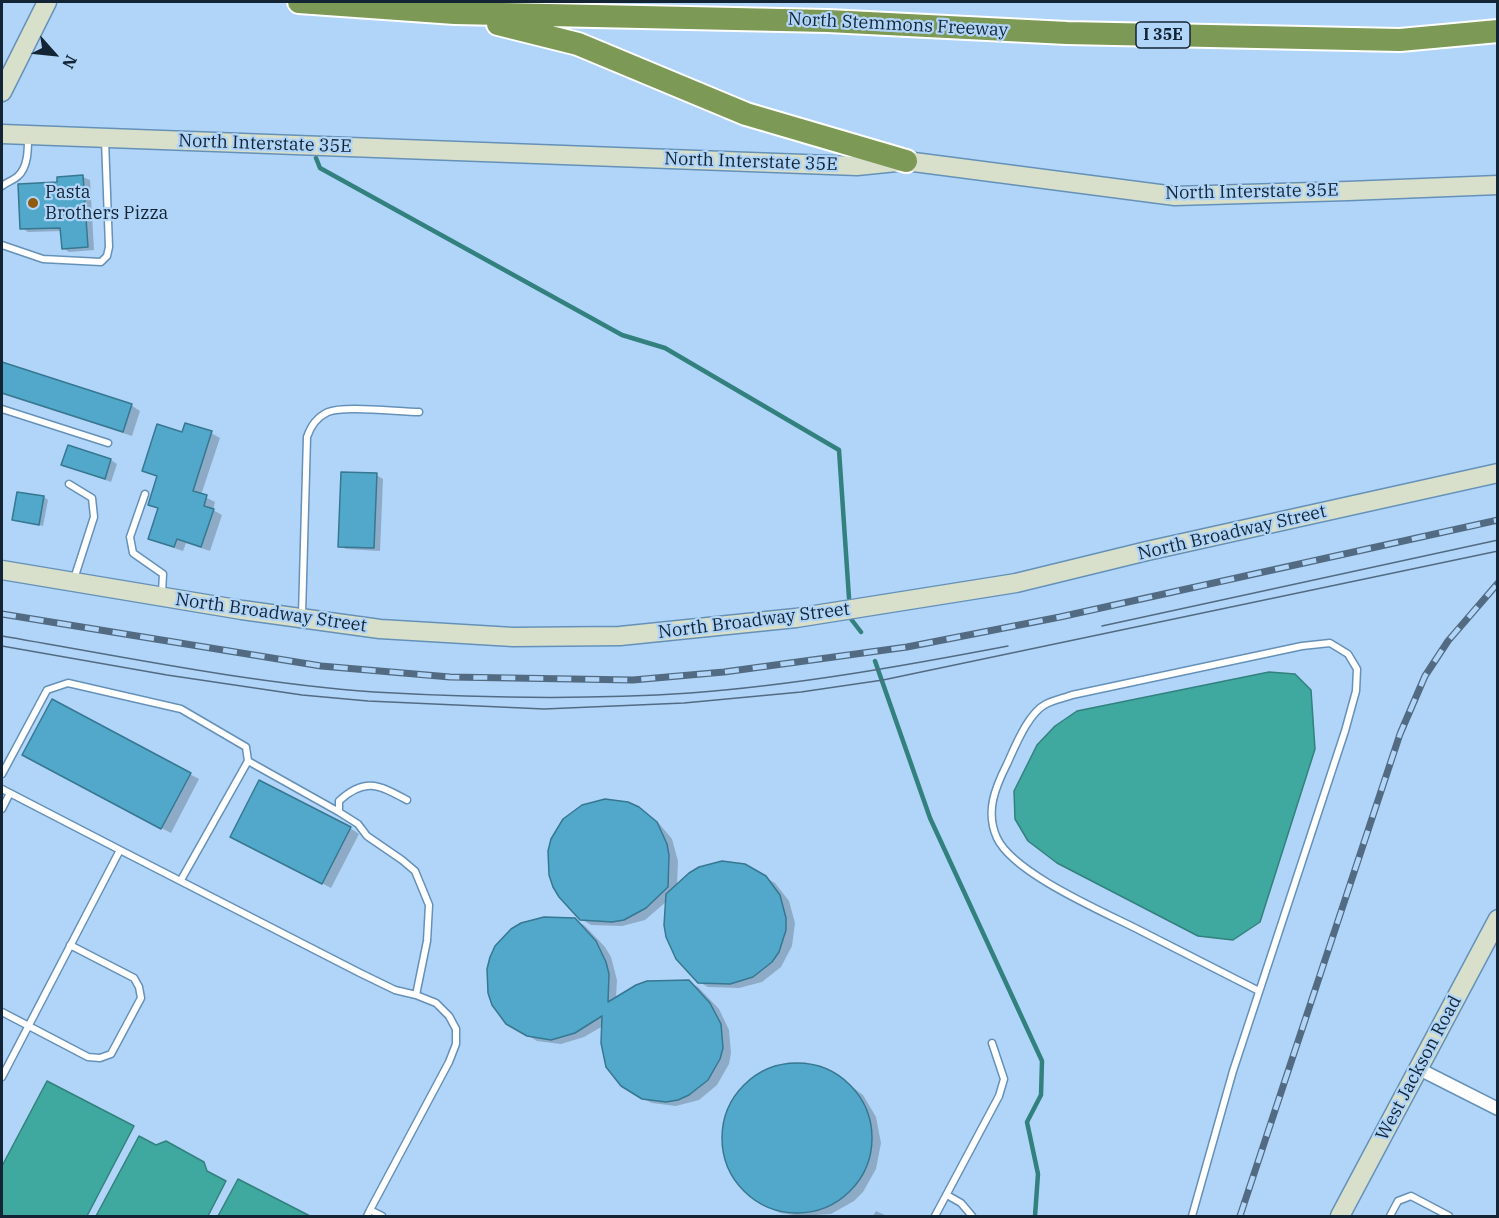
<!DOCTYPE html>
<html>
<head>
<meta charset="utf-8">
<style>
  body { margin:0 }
  #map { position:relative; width:1499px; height:1218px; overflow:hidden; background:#b1d5f8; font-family:"IBM Plex Serif",serif }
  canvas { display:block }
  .frame { position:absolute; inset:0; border:3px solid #132535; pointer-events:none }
  .north { position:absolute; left:24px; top:24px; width:60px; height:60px; -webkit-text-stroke:4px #b1d5f8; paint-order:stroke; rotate:117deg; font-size:16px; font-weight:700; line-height:24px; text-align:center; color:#132535 }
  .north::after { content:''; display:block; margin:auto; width:21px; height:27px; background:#132535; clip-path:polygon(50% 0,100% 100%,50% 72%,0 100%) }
</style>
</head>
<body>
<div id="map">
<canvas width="1499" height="1218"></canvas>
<div class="frame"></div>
<div class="north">N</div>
</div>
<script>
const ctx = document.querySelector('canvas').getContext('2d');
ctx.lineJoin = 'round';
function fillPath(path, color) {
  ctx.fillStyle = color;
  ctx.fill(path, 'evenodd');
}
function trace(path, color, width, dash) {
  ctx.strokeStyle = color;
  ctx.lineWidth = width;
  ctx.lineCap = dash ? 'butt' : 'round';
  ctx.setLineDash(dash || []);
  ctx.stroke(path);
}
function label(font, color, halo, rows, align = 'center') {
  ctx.font = font + ' "IBM Plex Serif",serif';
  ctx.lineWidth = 4.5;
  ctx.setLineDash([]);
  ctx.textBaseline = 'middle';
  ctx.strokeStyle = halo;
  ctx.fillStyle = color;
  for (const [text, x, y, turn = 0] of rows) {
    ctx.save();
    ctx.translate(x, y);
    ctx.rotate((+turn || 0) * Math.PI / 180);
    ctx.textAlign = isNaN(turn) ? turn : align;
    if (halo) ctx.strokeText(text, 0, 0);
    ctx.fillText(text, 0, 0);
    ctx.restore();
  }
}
const water = new Path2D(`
  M1269,672L1295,674L1311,690L1315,749L1260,922L1233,940L1198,936L1057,863L1028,841L1015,819L1014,791L1037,745L1055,726L1077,711Z
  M47,1081L134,1126L87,1216H2V1166Z
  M139,1136L156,1145L166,1141L204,1162L207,1171L226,1181L208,1216H96Z
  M238,1179L310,1216H218Z`);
fillPath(water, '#3fa89f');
trace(water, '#32817f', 1.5);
fillPath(new Path2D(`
  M83,177L90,180L94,250L69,252L63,248L62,231L28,232L22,228L59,184Z
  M2,363L131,405L140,411L132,436L2,394Z
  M211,433L220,438L201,495L215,502L213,510L222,515L210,551L186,543L183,551L159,543L150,538L159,509L150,504L159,478L144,470L183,434Z
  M111,460L117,464L111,482L63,465Z
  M376,475L383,479L380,551L346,549L340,546Z
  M44,497L48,500L43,526L14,519Z
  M53,701L199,779L171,833L33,760Z
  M627,804L657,821L672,839L678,861L677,886L745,866L775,883L789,901L795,923L792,946L781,967L762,982L739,988L708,987L699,982L667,901L645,920L622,926L591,925L581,919L554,886L548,863L552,840Z
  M350,828L359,834L331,888L241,841Z
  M574,920L584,925L605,947L611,957L617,980L616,998L688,982L698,987L719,1009L729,1030L731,1053L729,1064L717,1085L699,1100L676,1106L652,1103L641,1098L603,1026L584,1037L561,1044L537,1041L507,1023Z
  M784,1065H809L821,1068L843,1080L863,1095L876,1117L881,1143L876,1169L863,1192L854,1201L831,1214L800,1216L780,1213L748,1193L732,1173L727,1161L723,1136L729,1110L742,1089L761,1073Z
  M876,1211L887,1216H873Z`), '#0003');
trace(new Path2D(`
  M316,158L320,168L622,335L665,348L839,450L849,598
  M851,619L861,632
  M875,661L930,818L1042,1061L1041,1095L1027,1122L1038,1174L1035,1216`), '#32817f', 4.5);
const building = new Path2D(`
  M83,175L88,247L62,249L60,228L20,229L18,184L57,182V177Z
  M2,362L132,404L123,432L2,393Z
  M185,423L212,431L193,491L207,495L204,506L214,509L201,547L177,539L174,547L148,539L158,508L148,505L157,476L142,471L157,424L182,432Z
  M68,445L111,459L105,479L61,465Z
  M341,472L377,473L374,548L338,547Z
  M17,492L44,496L39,525L12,520Z
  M52,699L191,773L161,829L22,755Z
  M259,780L351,827L322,884L230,837Z
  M605,799L628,802L639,807L657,822L667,844L669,855L668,887L646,908L624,920L612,922L580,920L559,897L553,887L549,875L548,851L551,839L563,819L582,805Z
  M722,861L745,864L766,876L780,895L786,918V930L779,952L772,962L753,977L730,984L698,983L676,959L666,937L664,925L666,894L689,873L699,867Z
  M544,917L575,918L596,941L606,962L609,974L608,1002L636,985L647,981L689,980L710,1003L721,1024L723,1048L720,1059L708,1080L689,1095L678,1100L666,1102L642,1099L621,1086L606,1067L601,1043L602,1016L575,1033L551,1040L527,1036L506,1024L492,1005L488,993L487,969L490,957L495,946L511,929L521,923Z
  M722 1138a75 75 0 1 1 150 0a75 75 0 1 1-150 0Z`);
fillPath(building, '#52a8ca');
trace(building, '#367791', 1.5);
const lane = new Path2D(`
  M2,186C7,182 14,180 18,176C28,167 28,150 28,138
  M2,245L43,259L101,262L107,256L109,247L105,140
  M2,409L108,443
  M69,484L92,498L94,517L74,579
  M145,494L130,537L133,553L163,574L162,593
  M302,615L307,437C311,425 317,417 328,412C344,405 399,412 419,412
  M248,761L339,812
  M2,774L47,690L68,683L181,709L246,747L248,761L181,880
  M2,789L120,850L2,1077
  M407,800C379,785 365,777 339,801V812L358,824L367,836L402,860L415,871L429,905L427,941L416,995
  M2,809L10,793
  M120,850L360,973L395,990L416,995L436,1003L449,1016L456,1029V1044L449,1062L370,1210
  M2,1012L88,1057L100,1058L111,1054L141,998L139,987L134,978L70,945
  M947,1195L961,1203L972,1216
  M367,1216L370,1210L382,1216
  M935,1216L999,1096L1004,1079L992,1043
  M1192,1216L1233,1071L1345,731L1356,691L1357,669L1348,654L1330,643L1302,646L1072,695C1064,698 1054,700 1046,704C1028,713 1015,747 1007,764C995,788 985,812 997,838C1014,874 1104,912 1141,931C1180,951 1220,971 1259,991
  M1390,1216L1398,1201L1411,1196L1449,1216`);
const street = new Path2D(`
  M1419,1069L1498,1109`);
const secondary = new Path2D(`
  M2,92L47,2
  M2,134L857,166L906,161L1175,196L1348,191L1498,185
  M2,570L242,610L380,629L513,637L620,636L796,618L1016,583L1147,551L1498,473
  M1340,1216L1498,919`);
const highway = new Path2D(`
  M299,2L455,13L828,21L1067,33L1400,40L1498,31
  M498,24L578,44L746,114L906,161`);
trace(lane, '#6591b9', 9);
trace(street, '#6591b9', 15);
trace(secondary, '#6591b9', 21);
trace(highway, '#fff', 26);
trace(lane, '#fff', 6);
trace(street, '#fff', 12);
trace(secondary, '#d8e0cc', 18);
trace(highway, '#7d9956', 22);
trace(new Path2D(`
  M1102,626L1498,540
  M2,636C125,657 249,683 374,692C479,698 586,700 690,693C797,685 903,666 1008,646
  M2,646L167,675L302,695L368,701L544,709L684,703L801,692L883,680L1498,551`), '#526b83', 1.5);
const rail = new Path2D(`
  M2,614L321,666L450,677L633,680L724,672L907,647L1060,617L1498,520
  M1240,1216L1400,734L1425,676L1448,641L1498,583`);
trace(rail, '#526b83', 7);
trace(rail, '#b1d5f8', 4.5, [14]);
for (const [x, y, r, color] of [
  [33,203,6,"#905a10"]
]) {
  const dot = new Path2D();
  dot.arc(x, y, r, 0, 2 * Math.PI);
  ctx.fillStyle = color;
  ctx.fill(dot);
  trace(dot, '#b1d5f8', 2);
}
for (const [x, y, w] of [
  [1163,35,54]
]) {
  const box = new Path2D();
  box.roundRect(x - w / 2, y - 13, w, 26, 4.5);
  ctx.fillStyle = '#b1d5f8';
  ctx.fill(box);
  trace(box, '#132535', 1.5);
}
label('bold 16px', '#132535', null, [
  ["I 35E",1163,35]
]);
label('18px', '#132535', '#b1d5f8', [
  ["North Stemmons Freeway",898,25,3],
  ["North Interstate 35E",265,144,2],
  ["North Interstate 35E",751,162,2],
  ["North Interstate 35E",1252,192,-1],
  ["North Broadway Street",1232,533,-13],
  ["North Broadway Street",271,613,8],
  ["North Broadway Street",754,621,-7],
  ["West Jackson Road",1419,1068,-62]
]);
label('18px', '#132535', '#b1d5f8', [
  ["Pasta",45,193],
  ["Brothers Pizza",45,214]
], 'left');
</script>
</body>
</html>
